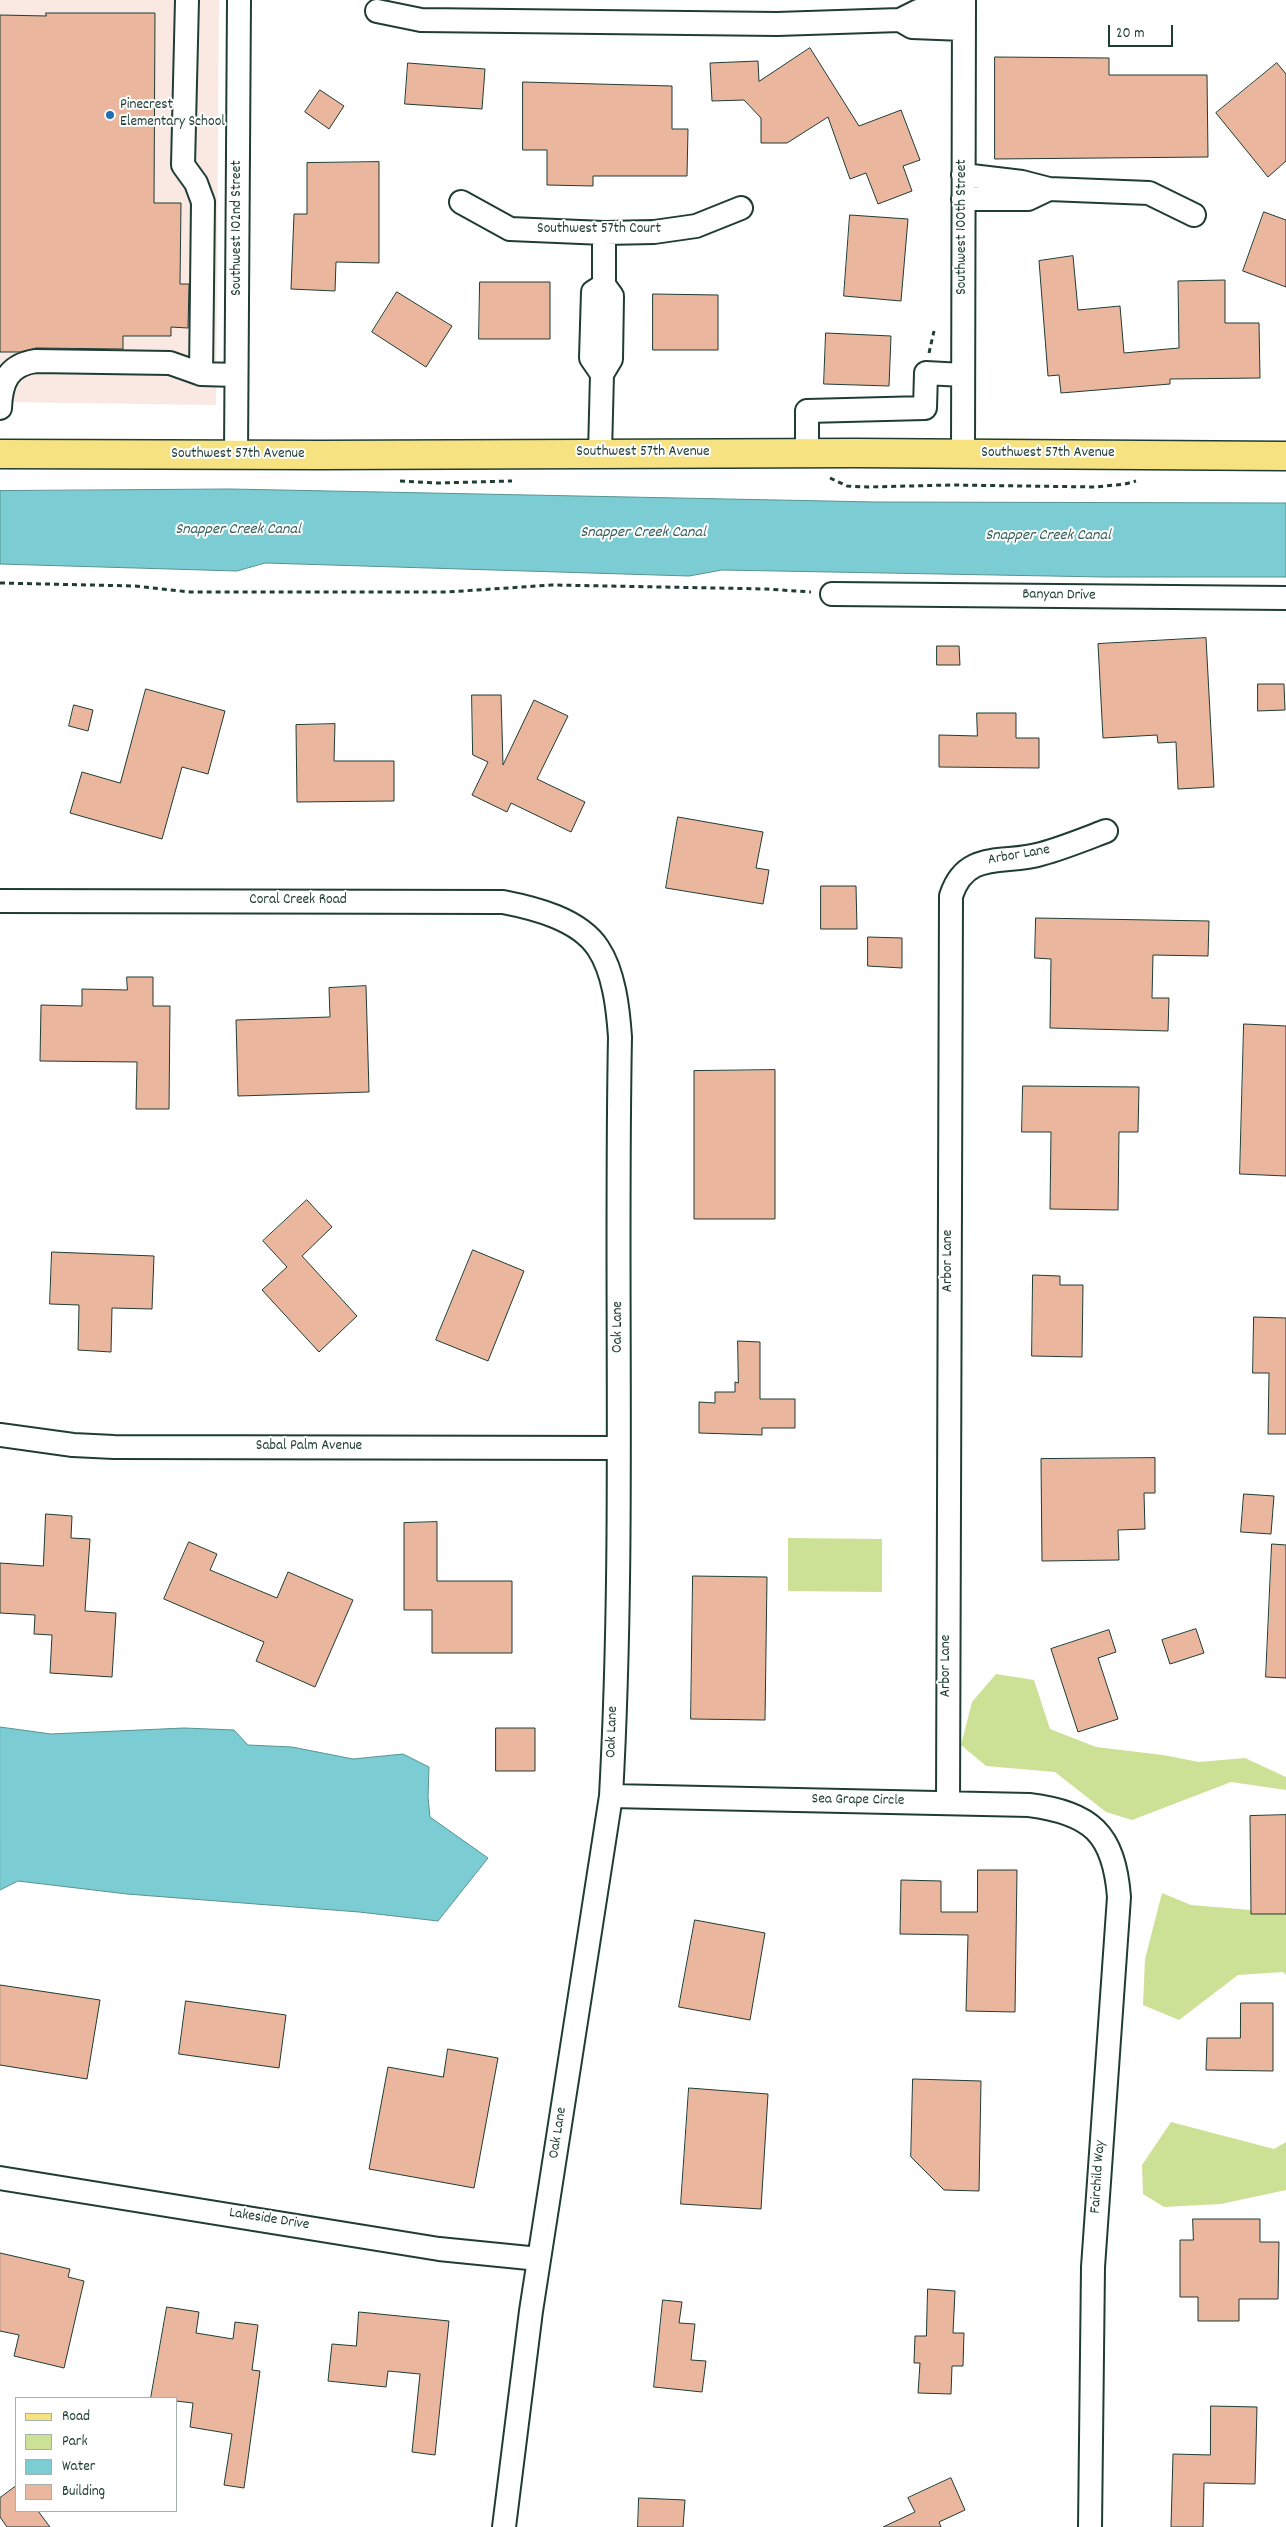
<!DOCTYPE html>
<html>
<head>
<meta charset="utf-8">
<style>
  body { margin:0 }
  #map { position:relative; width:1286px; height:2527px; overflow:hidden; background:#fff; font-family:Dekko,sans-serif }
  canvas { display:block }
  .legend { position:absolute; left:15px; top:2397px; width:162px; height:115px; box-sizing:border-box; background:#fff; border:1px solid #a5b1ae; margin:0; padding:6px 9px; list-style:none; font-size:15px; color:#1f3d34 }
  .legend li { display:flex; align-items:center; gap:10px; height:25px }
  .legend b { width:25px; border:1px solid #a5b1ae }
  .scale { position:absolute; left:1108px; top:25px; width:65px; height:22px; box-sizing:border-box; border:2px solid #1f3d34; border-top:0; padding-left:6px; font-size:15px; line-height:18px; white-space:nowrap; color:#1f3d34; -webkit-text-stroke:4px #fff; paint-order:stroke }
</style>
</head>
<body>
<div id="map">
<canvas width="1286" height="2527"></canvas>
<ul class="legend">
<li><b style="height:6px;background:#f6e281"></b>Road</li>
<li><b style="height:14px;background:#cce196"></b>Park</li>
<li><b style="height:14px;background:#7ccdd3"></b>Water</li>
<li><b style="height:14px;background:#eab69d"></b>Building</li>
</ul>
<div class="scale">20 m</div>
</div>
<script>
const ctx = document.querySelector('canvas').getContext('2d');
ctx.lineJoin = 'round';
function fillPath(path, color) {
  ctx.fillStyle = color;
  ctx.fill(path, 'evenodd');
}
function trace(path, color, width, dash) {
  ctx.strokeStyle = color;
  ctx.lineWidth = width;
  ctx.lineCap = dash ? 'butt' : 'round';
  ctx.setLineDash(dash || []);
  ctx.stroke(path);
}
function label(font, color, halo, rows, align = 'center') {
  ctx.font = font + ' Dekko,sans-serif';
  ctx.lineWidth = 4;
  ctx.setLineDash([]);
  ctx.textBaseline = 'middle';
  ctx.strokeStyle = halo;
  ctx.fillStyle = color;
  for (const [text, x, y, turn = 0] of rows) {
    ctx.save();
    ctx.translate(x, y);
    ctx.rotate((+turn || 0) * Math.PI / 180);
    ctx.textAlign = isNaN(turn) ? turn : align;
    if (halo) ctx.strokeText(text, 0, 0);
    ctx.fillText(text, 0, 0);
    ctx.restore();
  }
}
fillPath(new Path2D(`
  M0,0H219L216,405L0,402Z`), '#f9e9e2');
fillPath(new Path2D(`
  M788,1538L882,1539V1592L788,1591Z
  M996,1674L1034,1680L1050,1729L1096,1747L1163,1755L1199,1762L1245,1758L1286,1777V1790L1231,1782L1132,1820L1106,1812L1055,1772L986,1766L961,1745L972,1702Z
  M1162,1893L1191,1905L1275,1912L1286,1909V1975L1283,1972L1238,1975L1179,2020L1143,2005L1145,1959Z
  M1171,2122L1274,2149L1286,2142V2190L1221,2204L1164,2207L1143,2194L1142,2165Z`), '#cce196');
const water = new Path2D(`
  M230,489L876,502L1286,503V577H1104L722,570L689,576L265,563L237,571L0,564V491Z
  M0,1727L51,1734L184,1728L234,1730L248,1745L292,1747L353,1759L403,1754L429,1767L428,1797L430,1817L488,1858L438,1921L359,1912L127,1894L18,1881L0,1890Z`);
fillPath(water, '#7ccdd3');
trace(water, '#579393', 1);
const building = new Path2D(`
  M46,13H155L154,203H181L180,284H189L188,328L171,327V336H123V349L36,348L20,352H0V15L46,16Z
  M810,48L859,126L901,110L920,160L903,166L912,191L878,204L866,173L850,179L828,117L787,143H761V118L744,100L712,101L710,63L758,61L759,81Z
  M995,57L1109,58V75H1207L1208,157L995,159Z
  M408,63L485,69L482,109L405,104Z
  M1277,63L1286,74V161L1268,177L1216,113Z
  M523,82L672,86V129H688L687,176H593V186L547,185V150H523Z
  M320,90L344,106L329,129L305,112Z
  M379,162V263L336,262L335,291L291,289L294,214H307V163Z
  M1264,212L1286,220V287L1243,271Z
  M850,215L908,219L901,301L844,296Z
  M1073,256L1078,310L1120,306L1124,353L1179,348L1178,281L1225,280V323H1259L1260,378L1170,379V384L1061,393L1059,375L1048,376L1039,261Z
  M480,282H550V339H479Z
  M397,292L452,326L426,367L372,332Z
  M653,294L718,295V350H653Z
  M826,333L891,336L889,386L824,384Z
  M1206,638L1214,787L1178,789L1176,742L1158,743L1157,735L1103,738L1098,644Z
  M937,646H959L960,665H937Z
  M1258,684H1284L1285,710L1258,711Z
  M146,689L225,711L208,774L182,767L162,839L70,813L82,772L120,783Z
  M472,695H501L503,765L534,700L568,716L537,779L585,802L571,832L511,803L507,812L472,795L488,762L473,755Z
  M74,705L93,710L88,731L69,726Z
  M977,713H1016V738H1039V768L939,767V735L977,736Z
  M335,724L334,761H394V801L297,802L296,725Z
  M678,817L763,832L756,868L769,870L763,904L666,888Z
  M821,886H856L857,929H821Z
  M1036,918L1209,921L1208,956L1153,955L1152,998H1169L1168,1031L1050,1028L1051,959L1035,958Z
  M868,937L902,938V968L868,966Z
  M127,977H153V1006H170L169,1109H136L137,1062L40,1061L41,1005L82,1006V989L127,990Z
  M366,986L369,1092L238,1096L236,1020L330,1017L329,988Z
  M1244,1024L1286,1026V1176L1240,1174Z
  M775,1070V1219H694V1071Z
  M1023,1086L1139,1087L1138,1132H1119L1118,1210L1050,1209L1051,1132H1022Z
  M307,1200L332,1227L302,1256L357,1316L319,1352L262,1290L287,1267L263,1241Z
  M473,1250L524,1271L488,1361L436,1340Z
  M52,1252L154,1256L152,1309L112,1308L111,1352L78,1350L79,1305L50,1304Z
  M1033,1275L1060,1276V1285H1083L1082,1357L1032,1356Z
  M1254,1317L1286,1318V1434H1268L1269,1373H1253Z
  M738,1341L760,1342V1399H795V1428H762V1435L699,1433V1402L715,1403V1392H735V1382L738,1383Z
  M1155,1458V1493H1144L1145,1529L1118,1530L1119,1560L1042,1561L1041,1459Z
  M1244,1494L1274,1496L1271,1534L1241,1532Z
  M46,1514L72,1516L71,1538L90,1539L85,1611L116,1613L112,1677L50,1673L52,1635L34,1634L35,1615L0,1613V1563L43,1566Z
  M437,1522V1581H512V1653H432V1610H404V1523Z
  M189,1542L217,1554L210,1570L277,1598L288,1572L353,1600L315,1687L256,1661L264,1642L164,1599Z
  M1272,1544L1286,1545V1678L1266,1677Z
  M693,1576L767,1577L765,1720L691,1719Z
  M1196,1629L1204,1653L1170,1664L1162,1640Z
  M1109,1630L1116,1652L1098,1658L1118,1719L1078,1732L1051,1649Z
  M496,1728H535V1771H496Z
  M1286,1815V1914H1251L1250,1816Z
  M978,1870H1017L1015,2012L966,2011L968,1935L900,1934L901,1880L941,1881V1912H977Z
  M695,1920L765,1933L750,2020L679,2007Z
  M0,1985L100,2000L87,2079L0,2065Z
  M186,2001L286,2015L279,2068L179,2054Z
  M1241,2003H1273V2071L1206,2070L1207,2038H1240Z
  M448,2049L498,2058L474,2188L369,2169L388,2067L443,2077Z
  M913,2079L981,2081L979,2191L944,2190L911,2157Z
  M689,2088L768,2094L761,2209L681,2204Z
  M1193,2219H1260V2242H1279L1278,2299H1239V2321H1198V2297H1180V2240H1193Z
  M0,2253L70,2269L68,2277L84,2281L64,2368L14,2356L19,2335L0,2331Z
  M928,2289L955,2291L953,2333H964L963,2366H952L951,2394L918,2393L920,2363H914L915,2336H926Z
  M663,2300L682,2302L679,2323L695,2324L691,2360L706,2361L702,2392L654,2387Z
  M167,2307L199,2312L196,2333L233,2339L235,2322L258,2325L252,2370L260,2371L244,2488L224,2485L232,2434L190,2427L193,2403L176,2401V2398H151Z
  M359,2312L449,2321L435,2455L412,2452L420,2374L388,2371L386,2387L328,2381L332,2344L356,2346Z
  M1211,2406L1257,2407L1255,2484L1204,2483L1203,2527H1171L1173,2454L1210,2455Z
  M951,2478L965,2510L939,2522L941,2527H883L915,2512L908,2498Z
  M16,2486V2511H38L50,2527H7L0,2517V2498Z
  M639,2498L685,2500L683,2527H638Z`);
fillPath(building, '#eab69d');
trace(building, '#1f3d34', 1);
const minor = new Path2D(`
  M187,0L183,165L196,183L203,202L201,374
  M377,11L421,20L777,24L900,20L918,11L963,10
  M900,20L912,27L964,29
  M963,175L1022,182L1049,189L1149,193L1194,215
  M963,199H1028L1049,189
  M461,202L510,229L604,233L654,232L696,226L741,208
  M602,374L591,358L593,292L604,285
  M0,408C1,382 8,365 36,361L170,363L201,374L236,375
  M600,453L602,374L611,359L612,296L604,285V233
  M807,453V411L925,408L926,373L963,375
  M963,453L964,0
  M236,455L239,0
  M832,594L1286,598
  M0,901L503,902C534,908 579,919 598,948C614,972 618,1008 620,1037C615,1290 625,1543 611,1796L531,2311L504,2527
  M0,1435L73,1445L114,1447L618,1448
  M611,1796L1029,1805C1091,1813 1114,1833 1119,1897L1093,2267L1090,2527
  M948,1803L951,896C966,849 1005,865 1041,854C1063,848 1085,839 1106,831
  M0,2178L439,2249L539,2259`);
const major = new Path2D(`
  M0,454L321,455L855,453L1286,456`);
trace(minor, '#1f3d34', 26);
trace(major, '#1f3d34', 31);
trace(new Path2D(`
  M929,353L934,331
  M830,478L847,486L868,487L951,485L1095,487L1125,484L1136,481
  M400,481L438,483L512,481
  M0,583L135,586L190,592H447L552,585L767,589L811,592`), '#1f3d34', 3, [5, 4]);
trace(minor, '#fff', 22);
trace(major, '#f6e281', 28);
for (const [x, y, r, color] of [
  [110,115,5,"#1f6fb2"]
]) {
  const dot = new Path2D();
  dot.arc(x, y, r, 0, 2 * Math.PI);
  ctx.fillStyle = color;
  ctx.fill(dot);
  trace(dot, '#fff', 2);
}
label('15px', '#1f3d34', '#fff', [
  ["Pinecrest",120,106],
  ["Elementary School",120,123]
], 'left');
label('15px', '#1f3d34', '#fff', [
  ["Southwest 100th Street",963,227,-90],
  ["Southwest 102nd Street",238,228,-90],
  ["Southwest 57th Court",599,230],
  ["Southwest 57th Avenue",643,453],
  ["Southwest 57th Avenue",1048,454],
  ["Southwest 57th Avenue",238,455],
  ["Banyan Drive",1059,596,1],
  ["Arbor Lane",1019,856,-10],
  ["Coral Creek Road",298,901],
  ["Arbor Lane",949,1261,-90],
  ["Oak Lane",619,1327,-90],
  ["Sabal Palm Avenue",309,1447],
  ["Arbor Lane",947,1666,-90],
  ["Oak Lane",613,1732,-88],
  ["Sea Grape Circle",858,1801,1],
  ["Oak Lane",559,2133,-81],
  ["Fairchild Way",1099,2177,-86],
  ["Lakeside Drive",269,2220,9]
]);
label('italic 16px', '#36615c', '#fff', [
  ["Snapper Creek Canal",238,531],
  ["Snapper Creek Canal",643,534],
  ["Snapper Creek Canal",1048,537]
]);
</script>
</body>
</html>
